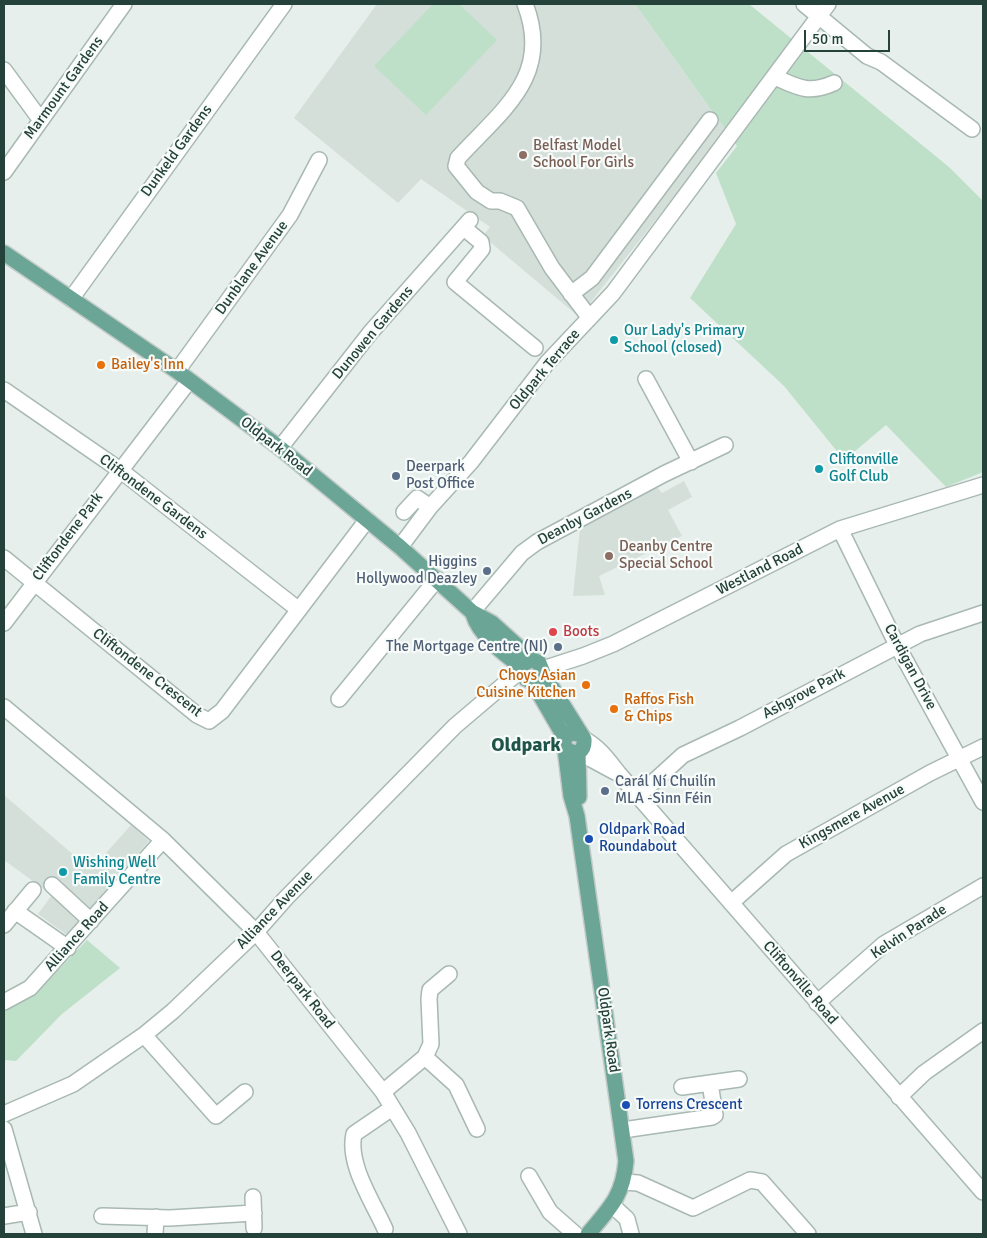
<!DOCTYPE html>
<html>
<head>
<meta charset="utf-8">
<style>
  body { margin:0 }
  #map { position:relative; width:987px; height:1238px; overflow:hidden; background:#e6efeb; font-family:Signika,sans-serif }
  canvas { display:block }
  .frame { position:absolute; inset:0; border:5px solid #24423a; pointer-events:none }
  .scale { position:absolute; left:804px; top:30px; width:86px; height:22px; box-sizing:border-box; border:2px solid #24423a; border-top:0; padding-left:6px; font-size:15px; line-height:18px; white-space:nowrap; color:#24423a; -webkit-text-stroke:4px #f7fbf9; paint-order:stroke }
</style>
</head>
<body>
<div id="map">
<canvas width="987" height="1238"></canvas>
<div class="frame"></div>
<div class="scale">50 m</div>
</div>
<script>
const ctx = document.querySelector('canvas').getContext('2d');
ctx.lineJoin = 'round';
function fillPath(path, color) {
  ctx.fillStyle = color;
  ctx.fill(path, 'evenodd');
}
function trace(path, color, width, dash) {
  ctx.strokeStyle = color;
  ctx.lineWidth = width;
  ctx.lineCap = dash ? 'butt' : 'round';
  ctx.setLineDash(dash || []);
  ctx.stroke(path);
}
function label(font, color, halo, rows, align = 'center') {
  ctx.font = font + ' Signika,sans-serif';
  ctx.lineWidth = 4.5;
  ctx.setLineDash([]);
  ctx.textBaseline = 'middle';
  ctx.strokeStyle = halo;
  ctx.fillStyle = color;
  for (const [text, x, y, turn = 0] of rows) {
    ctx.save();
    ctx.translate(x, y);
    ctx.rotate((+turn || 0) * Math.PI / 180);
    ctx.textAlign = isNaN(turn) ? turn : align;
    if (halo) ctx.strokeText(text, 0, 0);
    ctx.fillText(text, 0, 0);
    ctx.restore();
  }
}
fillPath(new Path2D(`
  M377,4H635L726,131L579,317L483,236L490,227L421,179L398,203L294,118Z
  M684,481L692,497L668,510L682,536L599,576L605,595L573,596L580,528L657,487L662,493Z
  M4,795L91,870L131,825L149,841L67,935L38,914L52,895L4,860Z`), '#d4dfda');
fillPath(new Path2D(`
  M433,4H459L497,40L426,115L374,66Z
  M635,4H749L949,167L983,201V472L946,487L886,425L854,452L840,455L784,386L690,298L736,224L716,173L737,146Z
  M87,940L120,968L62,1014L16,1061L4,1060V1011L43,986Z`), '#bfe0c8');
const minor = new Path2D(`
  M525,4C553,76 502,110 458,158L456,166L477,192L491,201H500L517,208L552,268L589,317
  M804,4L867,56L881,62L972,129
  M4,70L37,115L42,118
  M775,77C799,88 809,94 834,83
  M4,172L124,4
  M464,228L481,242L482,249L455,282L535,348
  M571,294L592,278L710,120
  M71,299L284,4
  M177,371L290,215L319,160
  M646,379L691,462
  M4,390L120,470L299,610
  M280,448L370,333L470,220
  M404,512L417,498L430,507
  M840,529L897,645L983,802
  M400,547L430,507L471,462L547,363L613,293L828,4
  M4,558L197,715L209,721L222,711L367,520
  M472,612L522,553L537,542L664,474L725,445
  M4,623L189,381
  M543,669L583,656L613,644L840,529L983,485
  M339,699L437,579
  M4,707L163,840L256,932L383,1092L408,1133L459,1234
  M584,739C600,748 608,760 619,774L983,1192
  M578,752L615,772
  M638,796L683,755L740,728L920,634L983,613
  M52,885L91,921
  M731,903L786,854L930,773L983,747
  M15,911L68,948
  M4,925L33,890
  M4,1002L30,988L163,840
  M817,1003L884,944L983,886
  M144,1035L216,1116L245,1092
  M425,1057L456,1085L477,1129
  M682,1087L739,1079
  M383,1092L425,1057L431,1044L429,999L430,990L449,974
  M899,1097L924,1073L983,1031
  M4,1114L73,1084L144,1035L173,1011L256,932L286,898L455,726L521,670
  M4,1129L34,1234
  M623,1130L712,1117L715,1115L710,1083
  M529,1176L550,1212L575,1234
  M624,1182L638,1183L693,1208L750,1180L762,1182L808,1234
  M253,1197L254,1228
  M612,1205L627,1219L631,1234
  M4,1216L29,1212
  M102,1216L170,1218L254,1213
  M385,1229C373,1202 347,1164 354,1134L392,1108
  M155,1234L156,1217`);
const major = new Path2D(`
  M4,253L177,371L280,448L400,547L472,612L492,623L533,660L539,663L543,673C540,680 533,683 526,679L521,670L526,661L533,660
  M473,614C479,635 504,654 522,667
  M541,676L551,686L584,739C586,765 550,748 570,733L580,734
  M532,681L565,738
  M565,748L571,796L577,816L626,1161C623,1196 610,1208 588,1234
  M578,752L579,797`);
trace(minor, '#a8b8b2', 18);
trace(major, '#c2cac8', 18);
trace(minor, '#fff', 15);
trace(major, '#6aa596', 15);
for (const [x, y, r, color] of [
  [523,155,5,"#8d6e63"],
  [614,340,5,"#0f9aa8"],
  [101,365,5,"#e8710a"],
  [819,469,5,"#0f9aa8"],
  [396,476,5,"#5c6f8a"],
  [609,556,5,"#8d6e63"],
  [487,571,5,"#5c6f8a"],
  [553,632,5,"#e0444e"],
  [558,647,5,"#5c6f8a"],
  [586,685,5,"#e8710a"],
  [614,709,5,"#e8710a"],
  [605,791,5,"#5c6f8a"],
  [589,839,5,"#1a4fb4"],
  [63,872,5,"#0f9aa8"],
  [626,1105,5,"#1a4fb4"]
]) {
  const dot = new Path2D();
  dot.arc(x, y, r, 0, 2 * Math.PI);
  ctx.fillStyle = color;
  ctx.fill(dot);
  trace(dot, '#f7fbf9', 2);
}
label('15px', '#24423a', '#f7fbf9', [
  ["Marmount Gardens",64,88,-54],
  ["Dunkeld Gardens",177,151,-54],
  ["Dunblane Avenue",252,268,-54],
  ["Dunowen Gardens",373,333,-50],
  ["Oldpark Terrace",545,370,-50],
  ["Oldpark Road",276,447,38],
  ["Cliftondene Gardens",153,497,37],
  ["Deanby Gardens",585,517,-28],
  ["Cliftondene Park",68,537,-53],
  ["Westland Road",760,570,-27],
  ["Cardigan Drive",910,667,62],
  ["Cliftondene Crescent",147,673,38],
  ["Ashgrove Park",804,694,-28],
  ["Kingsmere Avenue",852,817,-29],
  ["Alliance Avenue",275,910,-46],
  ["Kelvin Parade",909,932,-33],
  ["Alliance Road",77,937,-48],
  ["Cliftonville Road",800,983,49],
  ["Deerpark Road",302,990,52],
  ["Oldpark Road",608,1030,82]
]);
label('15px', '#785e54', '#f7fbf9', [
  ["Belfast Model",533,146],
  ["School For Girls",533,163],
  ["Deanby Centre",619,547],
  ["Special School",619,564]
], 'left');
label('15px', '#0d838f', '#f7fbf9', [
  ["Our Lady's Primary",624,331],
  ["School (closed)",624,348],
  ["Cliftonville",829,460],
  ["Golf Club",829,477],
  ["Wishing Well",73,863],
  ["Family Centre",73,880]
], 'left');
label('15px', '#c56008', '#f7fbf9', [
  ["Bailey's Inn",111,365],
  ["Choys Asian",576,676,"right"],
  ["Cuisine Kitchen",576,693,"right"],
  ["Raffos Fish",624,700],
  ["& Chips",624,717]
], 'left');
label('15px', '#4e5e75', '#f7fbf9', [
  ["Deerpark",406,467],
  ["Post Office",406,484],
  ["Higgins",477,562,"right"],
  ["Hollywood Deazley",477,579,"right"],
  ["The Mortgage Centre (NI)",548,647,"right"],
  ["Carál Ní Chuilín",615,782],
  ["MLA -Sinn Féin",615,799]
], 'left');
label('15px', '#be3a42', '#f7fbf9', [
  ["Boots",563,632]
], 'left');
label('15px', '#164399', '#f7fbf9', [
  ["Oldpark Road",599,830],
  ["Roundabout",599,847],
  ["Torrens Crescent",636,1105]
], 'left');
label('bold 20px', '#1f5548', '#f7fbf9', [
  ["Oldpark",526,746]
]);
</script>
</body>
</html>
